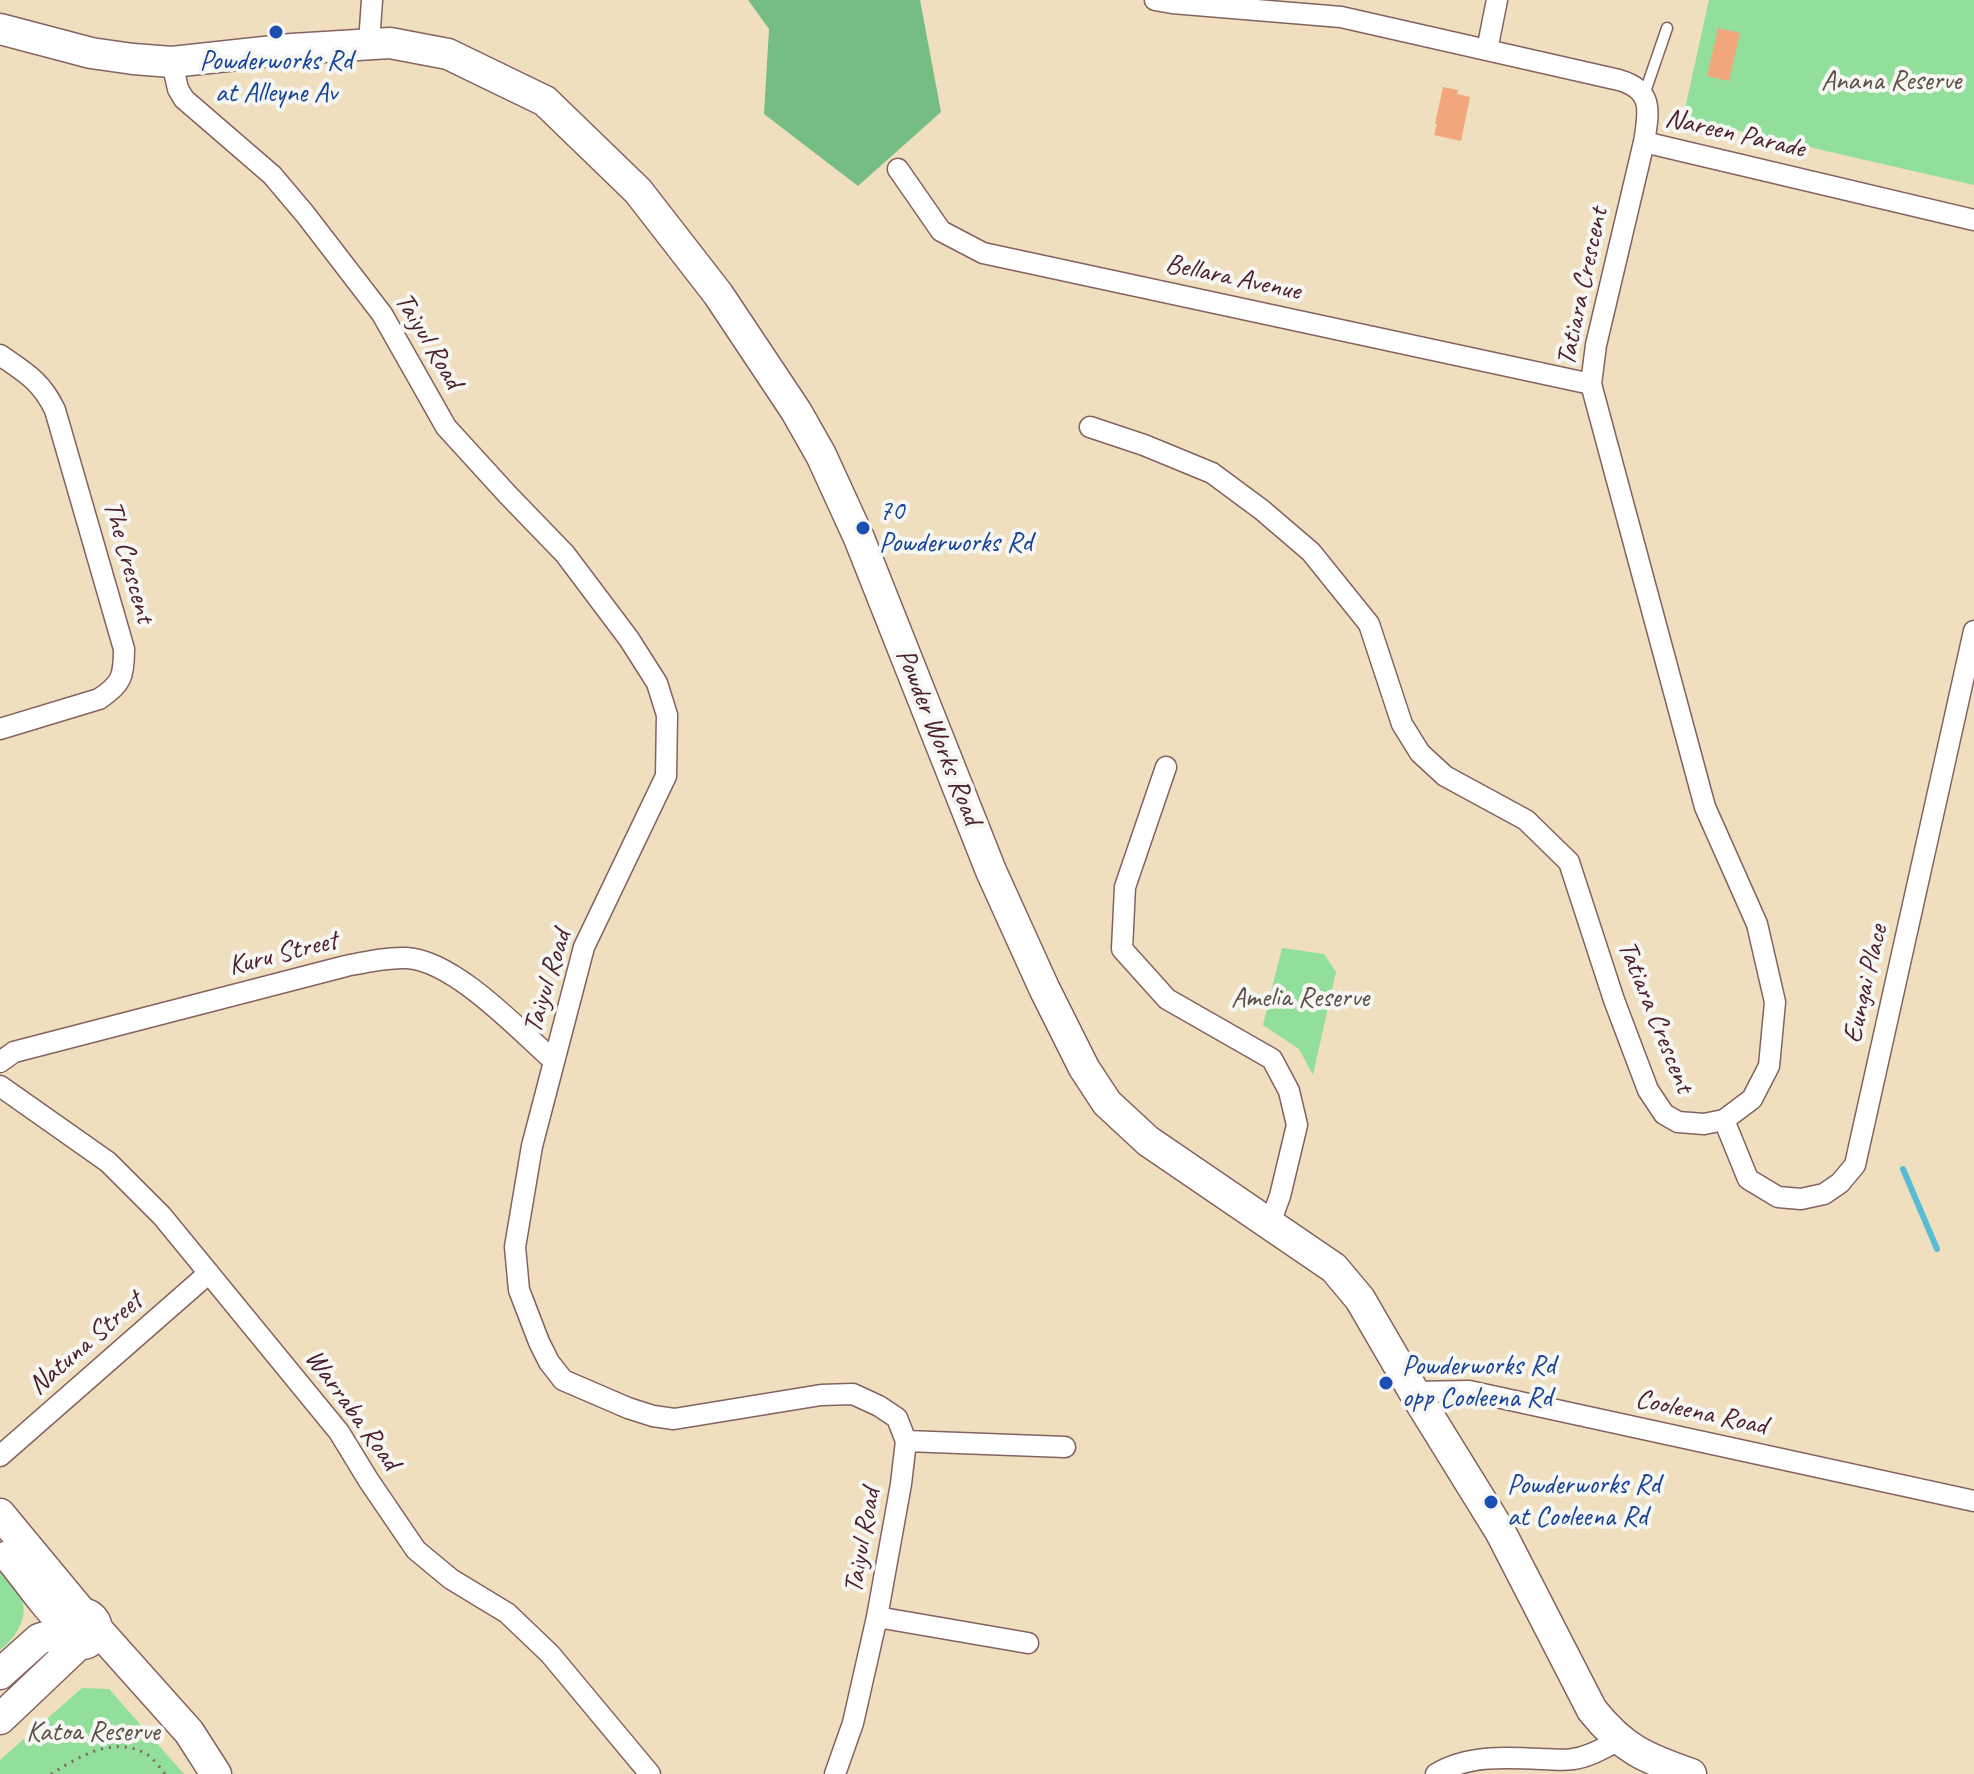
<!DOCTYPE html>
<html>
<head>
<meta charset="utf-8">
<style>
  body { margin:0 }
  canvas { display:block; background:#efdfbf }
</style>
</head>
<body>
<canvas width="1974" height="1774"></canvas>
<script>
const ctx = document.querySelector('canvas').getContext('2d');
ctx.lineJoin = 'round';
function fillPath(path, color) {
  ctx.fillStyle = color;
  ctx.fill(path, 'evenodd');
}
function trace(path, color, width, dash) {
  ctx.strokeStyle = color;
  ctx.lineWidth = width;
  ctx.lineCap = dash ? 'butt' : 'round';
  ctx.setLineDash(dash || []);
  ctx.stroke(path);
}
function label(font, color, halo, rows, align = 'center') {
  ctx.font = font + ' Caveat,sans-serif';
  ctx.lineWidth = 8;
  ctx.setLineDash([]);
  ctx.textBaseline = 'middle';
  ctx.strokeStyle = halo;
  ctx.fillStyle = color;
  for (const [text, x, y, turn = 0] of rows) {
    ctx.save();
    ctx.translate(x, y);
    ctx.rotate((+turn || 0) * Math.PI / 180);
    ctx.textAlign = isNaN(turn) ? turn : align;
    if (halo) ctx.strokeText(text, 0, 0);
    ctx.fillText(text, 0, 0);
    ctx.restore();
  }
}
fillPath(new Path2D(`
  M1709,0H1974V185L1683,118Z
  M1282,948L1324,954L1336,972L1313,1075L1299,1049L1263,1025Z
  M0,1570C6,1577 13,1584 18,1591C32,1613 18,1636 0,1650Z
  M82,1688L109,1689L184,1774H0V1760Z`), '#92de9b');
fillPath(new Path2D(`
  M748,0H920L941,112L858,186L764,114L769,29Z`), '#75bd83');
trace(new Path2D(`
  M1903,1169L1937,1249`), '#57bdd5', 6);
fillPath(new Path2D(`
  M1718,28L1740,33L1729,81L1707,76Z
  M1443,87L1458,90L1457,94L1470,97L1461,141L1434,135L1437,124H1435Z`), '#f1a67b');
const lane = new Path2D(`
  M1644,95L1667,28`);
const street = new Path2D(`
  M369,43L372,0
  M1487,50L1497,0
  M172,62L178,89L184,99L272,175L305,214L382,314L446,427L508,495L565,554L629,639L657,683L667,715L666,776L584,947L532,1146L515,1247L519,1290L539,1342L549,1362L563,1380L628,1408L653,1416L674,1419L821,1395L853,1394L879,1406L897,1418L906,1441L901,1484L877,1617L853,1723L835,1774
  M1644,142L1974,220
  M898,169L941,231L983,253L1591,384
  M0,355C26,373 41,381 55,410L124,649C124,676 122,684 99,699L0,729
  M1090,427L1144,445L1212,473L1262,510L1311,552L1369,624L1402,724L1420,753L1445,776L1526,820L1569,862L1614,1000L1648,1090L1664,1114L1678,1122L1704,1124L1724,1120L1752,1099L1769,1066L1775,1002L1757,924L1705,807L1591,384L1596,345L1644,142C1649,112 1654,90 1619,80L1341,17L1172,3L1155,0
  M1166,767L1125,887L1122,949L1167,999L1272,1059L1289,1091L1297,1125L1280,1196L1270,1223
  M0,1062L14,1052L346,966C366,962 387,957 407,958C455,961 519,1030 554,1061
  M0,1086L108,1162L162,1216L339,1432L369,1481L416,1550L451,1579L507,1613L550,1654L650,1774
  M1724,1120L1748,1179L1778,1197L1801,1199L1824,1194L1840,1183L1855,1165L1974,631
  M1414,1392L1469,1391L1974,1501
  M906,1441L1065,1447
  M0,1456L209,1273
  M877,1617L1028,1643
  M1436,1774C1467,1755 1506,1757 1541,1759C1552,1759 1563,1761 1573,1759C1590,1757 1605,1747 1620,1740`);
const secondary = new Path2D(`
  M0,29L91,53L133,59L172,62L292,49L390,43L448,54L545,101L638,191L718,294L796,411L821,455L859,538L991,871L1044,988L1084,1068L1107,1103L1148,1141L1334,1268L1360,1299L1414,1392L1500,1531L1592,1710C1623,1749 1645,1758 1691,1774
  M0,1514L82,1613
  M8,1556C28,1579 43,1605 66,1625
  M97,1629C91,1649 73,1649 66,1630L68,1620L77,1613C88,1612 96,1618 97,1629L189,1732L216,1774
  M0,1674L39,1639L66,1630
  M0,1719L79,1644`);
trace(lane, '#84625f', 13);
trace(street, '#84625f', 23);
trace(secondary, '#84625f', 33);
trace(new Path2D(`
  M51,1774C79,1757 114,1734 148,1755C154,1759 160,1768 165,1774`), '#84625f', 3, [2, 6]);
trace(lane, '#fff', 10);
trace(street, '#fff', 20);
trace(secondary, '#fff', 30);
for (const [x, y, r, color] of [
  [276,32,8,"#1a4fb4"],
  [863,528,8,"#1a4fb4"],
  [1386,1383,8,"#1a4fb4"],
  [1491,1502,8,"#1a4fb4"]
]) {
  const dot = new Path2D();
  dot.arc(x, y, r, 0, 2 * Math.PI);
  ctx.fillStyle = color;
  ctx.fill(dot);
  trace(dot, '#f6f6f2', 3);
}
label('28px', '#164399', '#f6f6f2', [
  ["Powderworks Rd",276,62,"center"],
  ["at Alleyne Av",276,94,"center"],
  ["70",879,512],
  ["Powderworks Rd",879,544],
  ["Powderworks Rd",1402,1367],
  ["opp Cooleena Rd",1402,1399],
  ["Powderworks Rd",1507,1486],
  ["at Cooleena Rd",1507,1518]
], 'left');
label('28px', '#5c4f47', '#f6f6f2', [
  ["Anana Reserve",1891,82],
  ["Amelia Reserve",1300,999],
  ["Katoa Reserve",93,1733]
]);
label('28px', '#4a1f2b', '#f6f6f2', [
  ["Nareen Parade",1735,134,13],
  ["Bellara Avenue",1233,278,12],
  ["Tatiara Crescent",1583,287,-78],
  ["Taiyul Road",428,341,59],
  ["The Crescent",128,562,74],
  ["Powder Works Road",938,737,68],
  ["Kuru Street",283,954,-14],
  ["Taiyul Road",548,982,-73],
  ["Eungai Place",1866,984,-77],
  ["Tatiara Crescent",1655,1017,68],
  ["Natuna Street",86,1344,-41],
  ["Warraba Road",352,1410,54],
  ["Cooleena Road",1701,1413,12],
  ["Taiyul Road",863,1541,-80]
]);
</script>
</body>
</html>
